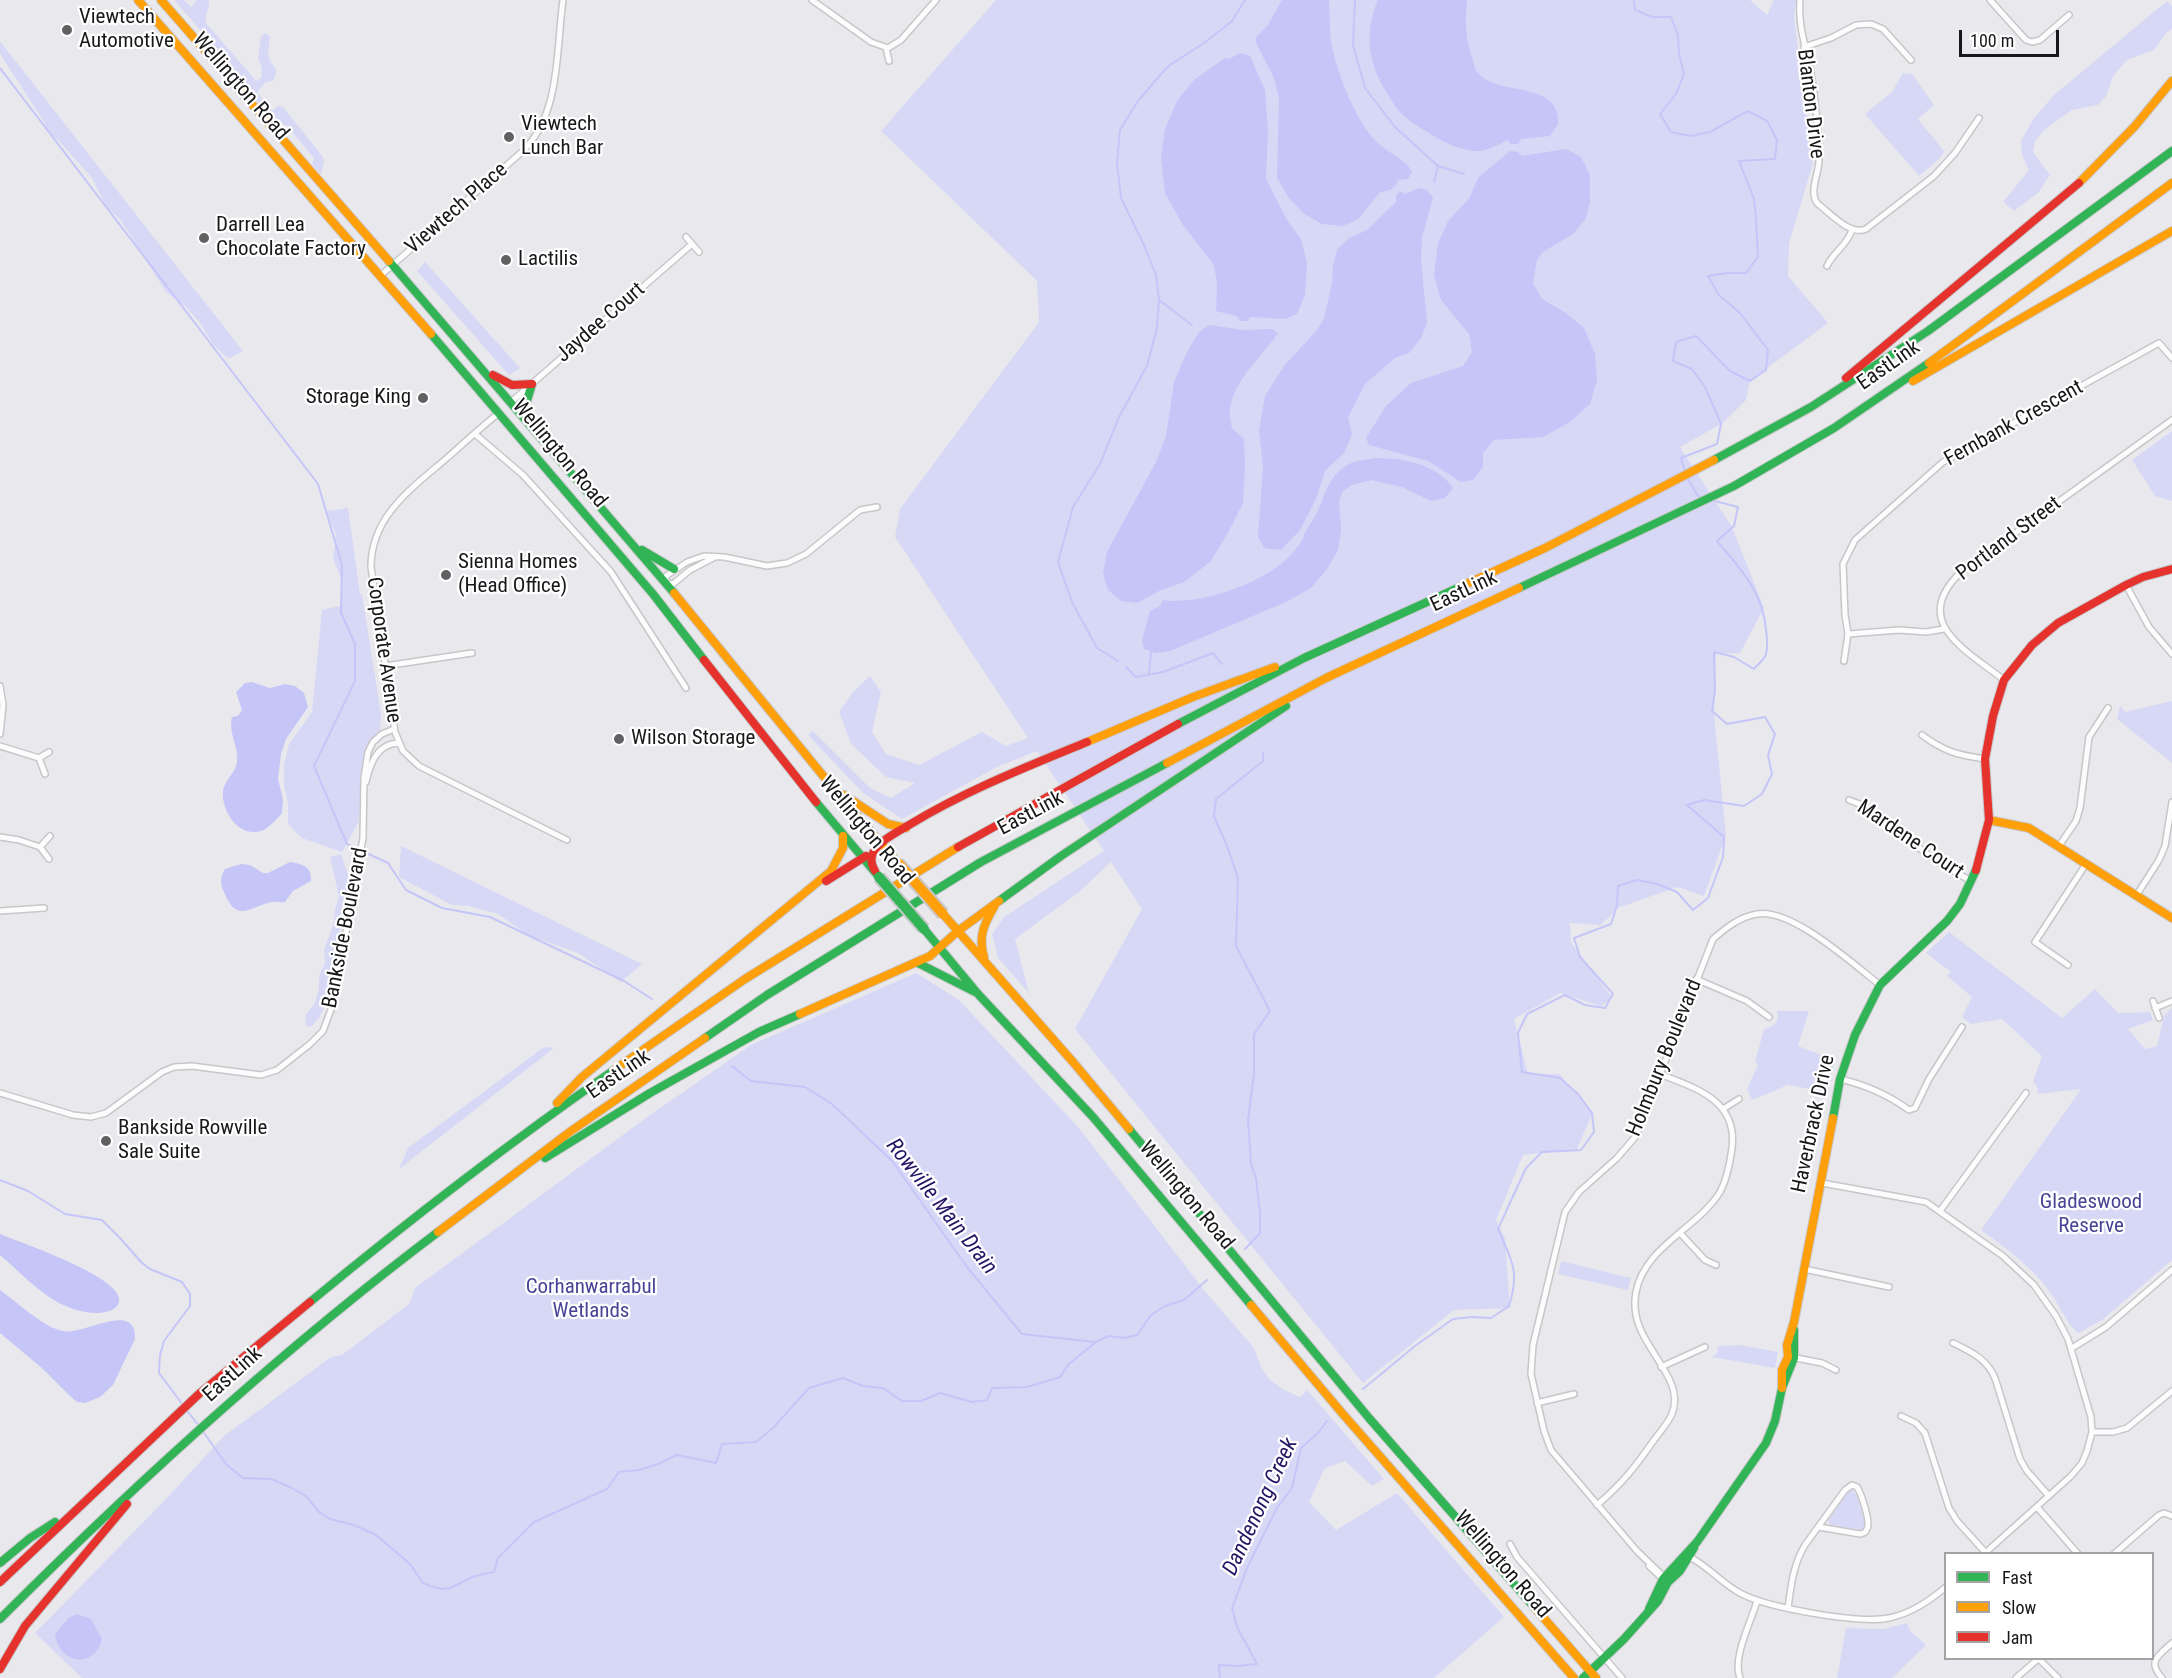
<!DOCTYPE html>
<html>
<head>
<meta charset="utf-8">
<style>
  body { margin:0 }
  #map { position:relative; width:2172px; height:1678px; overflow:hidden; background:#e9e9ed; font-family:"Roboto Condensed",sans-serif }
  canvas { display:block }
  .legend { position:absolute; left:1944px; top:1552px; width:210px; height:108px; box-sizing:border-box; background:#fff; border:2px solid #a3a3a3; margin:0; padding:8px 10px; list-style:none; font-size:18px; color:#18181a }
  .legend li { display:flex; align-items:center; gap:12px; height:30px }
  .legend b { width:30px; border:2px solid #a3a3a3 }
  .scale { position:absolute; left:1959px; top:30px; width:100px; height:27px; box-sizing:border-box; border:3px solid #18181a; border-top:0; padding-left:8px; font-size:18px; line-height:21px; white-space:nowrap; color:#18181a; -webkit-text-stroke:4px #fff; paint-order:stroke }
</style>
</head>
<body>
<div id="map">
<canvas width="2172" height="1678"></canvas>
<ul class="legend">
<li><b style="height:8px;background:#30b455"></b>Fast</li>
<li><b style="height:8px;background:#ff9f0a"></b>Slow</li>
<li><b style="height:8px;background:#e5322d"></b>Jam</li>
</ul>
<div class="scale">100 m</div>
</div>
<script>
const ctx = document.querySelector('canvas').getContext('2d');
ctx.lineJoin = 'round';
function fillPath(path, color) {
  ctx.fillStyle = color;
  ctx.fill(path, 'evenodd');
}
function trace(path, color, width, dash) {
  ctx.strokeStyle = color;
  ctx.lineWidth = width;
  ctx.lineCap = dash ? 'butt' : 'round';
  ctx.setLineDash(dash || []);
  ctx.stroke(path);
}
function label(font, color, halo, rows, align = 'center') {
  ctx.font = font + ' "Roboto Condensed",sans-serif';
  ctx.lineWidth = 4.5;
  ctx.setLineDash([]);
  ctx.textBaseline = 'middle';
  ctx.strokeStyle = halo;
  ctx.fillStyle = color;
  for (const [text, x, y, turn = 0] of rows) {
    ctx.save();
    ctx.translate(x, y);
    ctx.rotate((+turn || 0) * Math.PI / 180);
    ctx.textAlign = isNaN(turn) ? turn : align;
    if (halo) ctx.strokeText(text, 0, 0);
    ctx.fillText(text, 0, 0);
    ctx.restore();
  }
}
fillPath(new Path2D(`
  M177,0H184L191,7L197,0H209C210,9 204,13 206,23L256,81L261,78L262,68L258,59L261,36L265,33L270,36C270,42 267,51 269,57C272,70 281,65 273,81L266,82L257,92L273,111L277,106L283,107L323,157L324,162L321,174L312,164L314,158L287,126L271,117L248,92V85L175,1Z
  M996,0H1750L1767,15L1774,0H1796L1794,18L1813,163L1789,244L1788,276L1828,323L1750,381L1746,400L1723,423L1680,447L1732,527L1764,608L1740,653L1716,654L1714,714L1726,835L1704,896L1677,887L1618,908L1601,925L1570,923L1571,942L1612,998L1601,1006L1560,993L1514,1019L1528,1074H1559L1593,1112L1577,1149L1523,1155L1496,1220L1505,1238L1510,1308L1454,1310L1363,1383L1075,1029L1142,909L1111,862L1079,892L1015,939L1029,993L998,958L992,934L1004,917L1104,851L1037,751L995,768L902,819L863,793L808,735L813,731L870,788L891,798L915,783L886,777L851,744L839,712L853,692L870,676L881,692L872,732L886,754L919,765L982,732L1006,746L1028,738L895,537L900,509L1039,322L1037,281L881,131Z
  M2167,1L2172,6V29L2166,33L2154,50L2127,60L2113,76L2106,96L2098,105L2072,110L2044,130L2035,142L2033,152L2050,175L2038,193L2014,211L2003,202L2029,170L2022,155L2021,141L2034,118L2054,95Z
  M0,41L3,45L243,351L230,358L225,356L212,343L201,324L186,307L166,292L120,219L107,208L92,178L59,141L48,132L43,120L0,54Z
  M1903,73L1912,74L1934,105L1918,119L1944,151L1941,157L1919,176L1865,114L1892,92Z
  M425,262L520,368L509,375L417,271Z
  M2172,431V501L2155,496L2132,460Z
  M348,508L360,594H362L381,714L380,730L365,748L363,758L359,821L342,852L302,838L288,824V804L284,785V764L289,744L312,712L322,610L340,606L343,582L333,559L336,534L326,511Z
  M2172,701V763L2117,719L2120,706L2125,712Z
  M401,846L642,964L621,982L578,953L528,935L498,914L469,906L452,905L399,877Z
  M341,854L350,882L325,1006L319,1018L311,1027L306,1026L305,1016L315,1003L319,988V976L325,963L324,950L334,922L335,909L339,896L330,857Z
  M1949,932L2062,1018L2095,989L2118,1013L2150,1012L2153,1020L2128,1029L2145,1049L2157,1046L2164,1016L2172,1008V1260L2102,1320L2079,1333C2070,1330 2057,1301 2050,1292C2031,1266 2006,1248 1981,1230L2081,1089L2038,1094L2037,1086L2033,1082L2042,1056L2002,1019L1971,1024L1962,1017L1972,997L1947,976L1951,972L1926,953Z
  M916,973L959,1000L1079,1128L1204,1290L1254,1348L1261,1367L1269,1379L1284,1390L1300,1397L1307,1390L1384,1479L1372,1486L1345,1461L1325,1468L1309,1502L1336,1530L1397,1493L1504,1617L1434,1678H82L35,1633L165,1500L224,1436L331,1357L342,1355L409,1304L415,1288L650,1115L751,1045Z
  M1777,1011H1809L1798,1046L1835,1060L1827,1092L1788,1085L1752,1100L1747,1089L1758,1065L1755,1062L1764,1029C1774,1027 1780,1021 1777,1011Z
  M544,1047L554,1048L399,1169L408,1148Z
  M1561,1261L1631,1278L1628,1290L1558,1274Z
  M1740,1345L1778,1352L1775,1368L1712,1357L1717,1353L1718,1346Z
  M1852,1490L1857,1496L1865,1522V1526L1862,1530L1831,1525L1828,1521L1847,1493Z
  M1907,1623L1910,1631L1926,1645L1892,1678H1837L1846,1628L1884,1629Z`), '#d7d8f6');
fillPath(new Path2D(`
  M1282,0H1329C1330,16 1329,35 1333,51C1339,77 1356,120 1374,139C1385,152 1403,157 1412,171L1408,179L1398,180C1395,189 1389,191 1380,192L1358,219L1343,226L1322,224L1303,213L1289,198L1277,178L1279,99L1274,78L1256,43V37L1268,25Z
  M1378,0H1467C1465,23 1465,38 1473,60C1474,64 1475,70 1478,73C1495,94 1545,83 1556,110C1558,114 1558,120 1558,124L1550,136L1521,139L1518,144H1511L1508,140C1499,144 1488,151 1478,151C1463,151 1447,144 1434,136C1422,129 1410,122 1400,112C1395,107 1391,99 1387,93C1368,64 1364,32 1378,0Z
  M1240,53L1250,56L1265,90L1268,132L1266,179L1287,220L1301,239L1307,263L1305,295L1297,314L1285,319L1250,317L1247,321H1240L1237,316L1216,311L1217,284L1214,265L1183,225L1165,193L1161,158L1165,129L1177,101L1194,80L1225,58L1229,59Z
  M1566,149L1581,157L1590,175V201L1586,218L1573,234L1543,252L1537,260L1533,283L1542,299L1566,313L1584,328L1595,354L1597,380L1590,404L1570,422L1543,437L1494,440L1483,453V467L1473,480L1461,482L1428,461L1369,445L1366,438L1386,406L1411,383L1463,366L1472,352L1469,334L1441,300L1434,275L1438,244L1448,221L1469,199L1478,178L1510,151L1518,152L1522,156Z
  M1419,188L1427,190L1433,198L1422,237L1421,259L1427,323L1421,338L1409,353L1395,358L1365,384L1348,418L1352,434L1344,453L1325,471L1316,499L1300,530L1281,550L1264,548L1258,537L1263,466L1259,431L1265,396L1284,366L1317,330L1324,319L1332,283L1333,266L1337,250L1349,238L1367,230L1396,202V196L1400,191L1405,194Z
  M1209,325L1244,330L1272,329L1278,333C1262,357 1234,379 1230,409C1229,415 1231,422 1232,428L1244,439L1245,467L1243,503L1228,533L1210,562L1184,582L1159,591L1137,603L1121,601L1108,590L1103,573L1107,552L1156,462L1166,436L1174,382L1187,352L1199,332Z
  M1375,458C1403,458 1437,464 1453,488L1445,498L1431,501L1402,487L1371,480L1352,485L1343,491L1339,501L1341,530L1338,550L1327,569L1311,588L1286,602L1170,651L1156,653L1144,649L1142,640L1150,611L1160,606L1163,600C1203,606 1276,580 1299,545C1302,542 1303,537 1305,533C1308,526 1313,520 1317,513C1326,494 1328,476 1349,464C1356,460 1367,460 1375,458Z
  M252,682L270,688L285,684L295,686L304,693L308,707L286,739L281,754L278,779L283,799L282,813C276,820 269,828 261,831C238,838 221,810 223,791C224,780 236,773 237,762C239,748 228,732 232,717L238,716L242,710L236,692L245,683Z
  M290,862C303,864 312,867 311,881L293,891L285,902C280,903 276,901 271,902C248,908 236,923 224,892C220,884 220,877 225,869L241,864L250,865L263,873H268Z
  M0,1234C19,1242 126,1278 119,1302C117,1310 107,1312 100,1313C57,1314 30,1281 0,1255Z
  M0,1290C17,1302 42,1326 62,1331C83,1336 137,1299 135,1339L113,1385L100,1397L85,1403L77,1402L70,1396L43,1369L0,1333Z
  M77,1614L91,1619L102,1639C94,1670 59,1664 55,1634L69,1618Z`), '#c5c5f8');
trace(new Path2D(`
  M1355,0L1353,45L1365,88L1395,127L1438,166L1464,174
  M1634,0L1635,10L1652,17H1671L1678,35L1679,54L1684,74L1676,94L1660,114L1671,132L1691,136L1710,132L1748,111L1767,121L1777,140L1775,159L1739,161L1754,199L1756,218L1758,257L1746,273H1727L1708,276L1719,295L1740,313L1768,350L1766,370L1750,381L1730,371L1696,336L1676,342L1673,361L1692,369L1705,387L1721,424L1717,444L1681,458L1685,472
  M0,68L318,484L342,565L341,613L355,644V681L314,766L347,844L388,863L406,890L442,908L490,917L624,981L652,999
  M1434,182L1438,166
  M1159,300L1192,325
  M1687,478L1698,496L1701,497
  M1118,661L1097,648L1072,602L1058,562L1073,507L1100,464L1119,417L1147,366L1157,328L1159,300L1156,275L1144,245L1121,198L1117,163L1120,130L1138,101L1161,74L1170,65L1204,43L1232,21L1245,0
  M1126,667L1136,677L1163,672L1213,653L1222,664
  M1149,674L1151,652
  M732,1066L751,1081L805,1087L832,1104L893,1162L967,1267L1022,1334L1095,1342
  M0,1180L28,1191L65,1214L102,1220L120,1238L142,1263L150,1269L182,1282L190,1294V1306L164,1341L160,1355L159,1373L183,1405
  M1245,1249L1260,1233V1213L1256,1178L1251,1164L1248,1120L1254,1074V1034L1270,1011L1236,946L1238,878L1227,846L1214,816L1216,799L1263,761V753
  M1363,1389L1415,1346L1453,1319L1472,1317L1491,1318L1509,1306C1520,1271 1512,1261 1498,1229L1526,1168L1542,1152L1581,1150L1594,1132L1592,1113L1578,1094L1560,1078L1522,1072L1518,1033L1527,1014L1565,995L1585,1005L1605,1008L1613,994L1580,957L1574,938L1611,924L1617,905L1618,886L1637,880L1657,884L1677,892L1693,910L1708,898L1723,857L1724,837L1687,805L1704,800L1744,806L1762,794L1772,774L1768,755L1775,734L1765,717L1727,724L1712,711L1715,691L1714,652L1734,657L1754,669C1758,664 1765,659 1766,654C1768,647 1767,637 1766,630C1763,592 1740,568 1717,541L1734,526L1738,507L1715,501
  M188,1412L199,1426
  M204,1433L226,1464L243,1478L271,1479L292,1488L306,1496L319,1512L330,1519L354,1525L376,1535L410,1564L423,1583L430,1586L441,1589L450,1588L475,1576L494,1572L498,1558L534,1522L607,1489L619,1472L639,1470L658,1464L677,1455L716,1463L722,1444L756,1442L774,1427L809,1388L843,1378L863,1386L883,1388L902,1401H921L940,1393L972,1402L987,1400L992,1388L1027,1387L1060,1377L1069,1364L1096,1342L1108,1336L1124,1338L1137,1335L1151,1315L1165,1306L1184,1300L1207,1280
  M1220,1678L1219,1665L1238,1666L1257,1664L1237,1627L1232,1608L1247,1568L1277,1508L1292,1488L1301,1448L1319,1432L1327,1421`), '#c5c5f8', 2);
const street = new Path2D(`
  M812,0L871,42L888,48L901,40L936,0
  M1800,0C1798,25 1805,44 1810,68C1815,94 1819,134 1819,160C1819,174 1808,193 1818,204C1830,213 1850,236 1866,229L1934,176L1955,153L1979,118
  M1990,0L2026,40L2032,42L2040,40L2069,15
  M1804,47L1831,38L1856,25L1871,24L1883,29L1911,60
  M886,48L889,61
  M686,237L699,252
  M1827,266C1834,251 1846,247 1852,230
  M380,276L523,151C561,113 556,50 563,0
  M511,402L692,244
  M499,413C481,427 464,443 447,458C412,488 371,516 371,567L395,732L403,751L419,766L567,840
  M475,434L523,475L611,572L686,688
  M715,557L690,570L673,584L666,583V576L687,562L704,556L724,557L767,566L787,563L806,554L860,510L877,507
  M2126,585L2149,627L2172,654
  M1848,634L1899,630L1926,632L1944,629
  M1844,661L1848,634L1845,615L1843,564L1855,540L1943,462L2159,343L2172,358
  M385,666L472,653
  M2004,680C1966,650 1909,622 1961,572L2172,420
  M0,686L3,705L0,734
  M1922,735C1945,752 1958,755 1985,759
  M0,746L39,758
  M45,774L39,758L49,752
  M366,782C370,764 377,744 398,743
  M1849,800L1862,805L1938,862L1971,881
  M0,837L19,840L40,847
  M2059,846L2076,821L2080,808L2089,737L2108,708
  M49,859L40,847L50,836
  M2136,896L2159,860L2165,846L2172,802
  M0,911L44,908
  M2068,965L2035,942L2086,864
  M1696,979L1747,1001L1769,1017
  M2153,1001L2159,1018
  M2155,1008L2172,1001
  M1840,1079C1866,1085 1887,1094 1909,1110L1915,1108L1929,1079L1962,1027
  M0,1093L73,1115L91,1117L106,1113L162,1072L174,1067L192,1066L261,1075L277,1070L310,1044L323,1031L333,1004L363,838L364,778L368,752L373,742L382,734L394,729
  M1723,1109L1739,1099
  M1822,1183L1926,1202L2003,1256L2034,1285L2056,1316L2068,1339L2091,1417L2092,1432L2087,1451L2082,1463L2071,1476L1984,1554
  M1940,1211L2026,1093
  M1680,1233L1705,1260L1716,1265
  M1804,1269L1889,1287
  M1953,1343C1972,1352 1989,1360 1996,1381L2020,1459L2027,1471L2049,1496
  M2072,1348L2106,1327L2172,1270
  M1791,1357L1822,1363L1836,1370
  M1661,1367L1705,1347
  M1537,1403L1574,1394
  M1901,1416L1916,1423L1925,1433L1949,1508L1957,1521L1985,1552
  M2092,1432H2113L2127,1428L2172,1391
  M1597,1505C1622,1484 1636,1466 1654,1440C1660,1432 1668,1423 1672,1414C1676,1404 1675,1392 1671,1383C1657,1351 1629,1330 1636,1292C1644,1247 1698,1228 1720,1192C1727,1179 1730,1163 1732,1148C1738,1100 1695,1088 1660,1074
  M2037,1507L2078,1554
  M1510,1544L1517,1557L1622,1678
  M2114,1554L2159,1515L2164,1513L2172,1516
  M1687,1556C1705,1563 1721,1583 1740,1593C1767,1608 1860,1624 1889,1618C1912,1613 1929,1601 1946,1587
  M1649,1566L1664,1580
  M1666,1579L1637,1551L1551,1450L1544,1431L1531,1374L1533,1345L1565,1212L1579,1192L1617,1158L1636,1136L1713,939C1726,928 1739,917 1757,914C1792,908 1853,964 1880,985
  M1788,1608C1791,1586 1793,1565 1805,1545L1845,1490L1852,1485L1857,1487C1861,1493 1871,1522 1867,1529C1865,1533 1864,1533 1860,1534L1819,1527
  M2038,1658L2058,1678
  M1740,1678C1732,1658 1751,1622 1757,1601
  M2016,1678L2038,1659
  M2162,1678C2147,1661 2158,1656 2172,1643`);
const fast = new Path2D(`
  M389,261L674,593
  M431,334L653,594L704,660
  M525,418V407L532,384
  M1714,460L1811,407L1928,331L2172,151
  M642,550L674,569
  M1519,588L1734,486L1834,428L1929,363
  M1178,724L1304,658L1460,587
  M816,802L879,877
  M999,901L1061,856L1286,706
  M924,929L978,994L1093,1117L1251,1305
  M918,963L975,992
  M705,1038L767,995L981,862L1167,763
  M1833,1118L1840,1079L1855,1035L1880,985L1947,921L1960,904L1976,870
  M1129,1129L1369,1418L1535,1608
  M545,1158L650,1093L759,1032L800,1014
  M310,1302C408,1221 509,1143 614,1070
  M0,1563L30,1538L55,1522
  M1649,1609L1663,1579L1697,1542L1766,1443L1775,1421L1782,1388L1794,1358V1330
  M0,1619C138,1481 283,1349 438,1232
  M1583,1678L1624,1639L1658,1601L1668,1582L1680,1571L1694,1548`);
const slow = new Path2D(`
  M138,0L431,334
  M161,0L389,261
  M2079,183L2135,126L2172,81
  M1929,363L2172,183
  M1913,381L2172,231
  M1460,587L1545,548L1714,460
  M674,593L829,783L898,863
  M1087,742L1193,697L1275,667
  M1167,763L1326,678L1519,588
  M844,795L888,824L906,828
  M1989,820L2029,828L2172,918
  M943,914L1073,1062L1129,1129
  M984,957C978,937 984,924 994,907
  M800,1014L930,956L958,931L999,901
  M614,1070L745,979L958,847
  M557,1103L582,1077L831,871L843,848V836
  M438,1232L571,1131L705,1038
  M1251,1305L1342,1413L1574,1678
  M1782,1388V1370L1788,1357L1787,1345L1794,1322L1833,1118
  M1535,1608L1596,1678`);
const jam = new Path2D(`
  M493,375L512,385L532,384
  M1846,378L2079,183
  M704,660L816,802
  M958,847L1178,724
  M1976,870L1989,820L1985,759L1993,716L2004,680L2032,645L2058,623L2126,585L2143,577L2172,569
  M875,871C872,866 870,859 873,853C879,841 897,832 909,825C965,791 1026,767 1087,742
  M826,881L866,856
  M0,1582L200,1393L310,1302
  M0,1669L25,1626L127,1504`);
trace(street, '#c7c7ca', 8);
trace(fast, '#c7c7ca', 10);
trace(slow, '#c7c7ca', 10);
trace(jam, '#c7c7ca', 10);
trace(street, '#fcfcfc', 5);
trace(fast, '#30b455', 8);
trace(slow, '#ff9f0a', 8);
trace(jam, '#e5322d', 8);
const fastBridge = new Path2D(`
  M879,877L924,929`);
const slowBridge = new Path2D(`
  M898,863L943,914`);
trace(fastBridge, '#c7c7ca', 14, []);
trace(slowBridge, '#c7c7ca', 14, []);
trace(fastBridge, '#30b455', 10);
trace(slowBridge, '#ff9f0a', 10);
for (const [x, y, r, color] of [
  [67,30,6,"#616164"],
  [509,137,6,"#616164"],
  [204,238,6,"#616164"],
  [506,260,6,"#616164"],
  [423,398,6,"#616164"],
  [446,575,6,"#616164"],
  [619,739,6,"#616164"],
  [106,1141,6,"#616164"]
]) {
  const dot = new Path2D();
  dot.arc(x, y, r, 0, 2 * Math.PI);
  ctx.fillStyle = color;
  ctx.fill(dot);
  trace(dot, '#fff', 2);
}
label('21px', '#18181a', '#fff', [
  ["Viewtech",79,18],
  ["Automotive",79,42],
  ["Viewtech",521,125],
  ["Lunch Bar",521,149],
  ["Darrell Lea",216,226],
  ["Chocolate Factory",216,250],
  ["Lactilis",518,260],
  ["Storage King",411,398,"right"],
  ["Sienna Homes",458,563],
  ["(Head Office)",458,587],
  ["Wilson Storage",631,739],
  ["Bankside Rowville",118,1129],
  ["Sale Suite",118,1153]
], 'left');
label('21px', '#18181a', '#fff', [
  ["Wellington Road",240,87,49],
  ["Blanton Drive",1810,104,83],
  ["Viewtech Place",457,209,-41],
  ["Jaydee Court",601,323,-41],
  ["EastLink",1889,366,-35],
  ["Fernbank Crescent",2014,424,-29],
  ["Wellington Road",559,454,50],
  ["Portland Street",2009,539,-37],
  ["EastLink",1464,592,-25],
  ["Corporate Avenue",383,650,82],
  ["EastLink",1031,814,-28],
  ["Wellington Road",866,831,50],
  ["Mardene Court",1910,840,34],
  ["Bankside Boulevard",346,928,-79],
  ["Holmbury Boulevard",1665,1058,-68],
  ["EastLink",619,1075,-34],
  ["Haverbrack Drive",1814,1124,-78],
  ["Wellington Road",1186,1196,50],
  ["EastLink",233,1375,-42],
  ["Wellington Road",1502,1565,49]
]);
label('21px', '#4a4395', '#fff', [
  ["Gladeswood",2091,1203],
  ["Reserve",2091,1227],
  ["Corhanwarrabul",591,1288],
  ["Wetlands",591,1312]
]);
label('italic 22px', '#261565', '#fff', [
  ["Rowville Main Drain",941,1207,52],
  ["Dandenong Creek",1261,1507,-65]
]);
</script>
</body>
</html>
